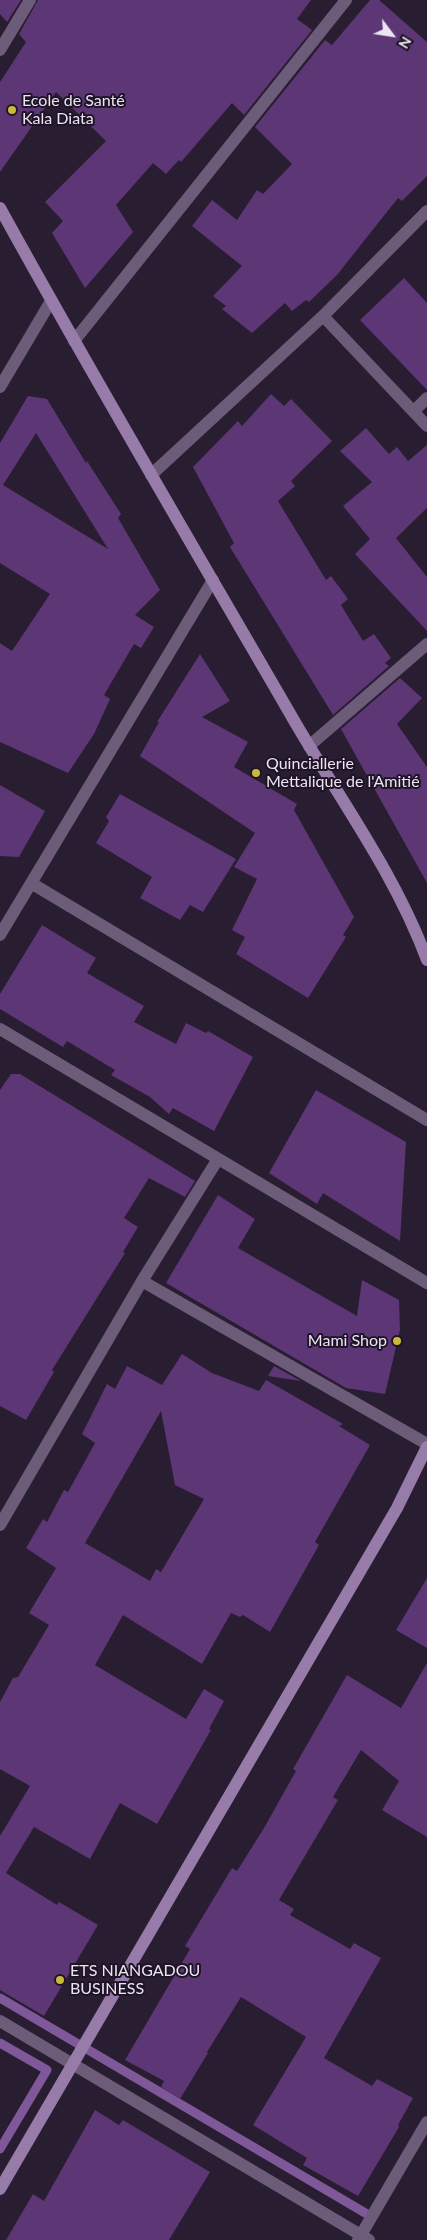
<!DOCTYPE html>
<html>
<head>
<meta charset="utf-8">
<style>
  body { margin:0 }
  #map { position:relative; width:427px; height:2240px; overflow:hidden; background:#291d31; font-family:Lato,sans-serif }
  canvas { display:block }
  .north { position:absolute; left:367px; top:10px; width:50px; height:50px; -webkit-text-stroke:4px #1f1427; paint-order:stroke; rotate:121deg; font-size:14px; font-weight:700; line-height:20px; text-align:center; color:#ebe4f1 }
  .north::after { content:''; display:block; margin:auto; width:18px; height:22px; background:#ebe4f1; clip-path:polygon(50% 0,100% 100%,50% 72%,0 100%) }
</style>
</head>
<body>
<div id="map">
<canvas width="427" height="2240"></canvas>
<div class="north">N</div>
</div>
<script>
const ctx = document.querySelector('canvas').getContext('2d');
ctx.lineJoin = 'round';
function trace(path, color, width, dash) {
  ctx.strokeStyle = color;
  ctx.lineWidth = width;
  ctx.lineCap = dash ? 'butt' : 'round';
  ctx.setLineDash(dash || []);
  ctx.stroke(path);
}
function fillPath(path, color) {
  ctx.fillStyle = color;
  ctx.fill(path, 'evenodd');
}
function label(font, color, halo, rows, align = 'center') {
  ctx.font = font + ' Lato,sans-serif';
  ctx.lineWidth = 4;
  ctx.setLineDash([]);
  ctx.textBaseline = 'middle';
  ctx.strokeStyle = halo;
  ctx.fillStyle = color;
  for (const [text, x, y, turn = 0] of rows) {
    ctx.save();
    ctx.translate(x, y);
    ctx.rotate((+turn || 0) * Math.PI / 180);
    ctx.textAlign = isNaN(turn) ? turn : align;
    if (halo) ctx.strokeText(text, 0, 0);
    ctx.fillText(text, 0, 0);
    ctx.restore();
  }
}
trace(new Path2D(`
  M0,1998L367,2214
  M0,2043L47,2070L0,2149`), '#7f589a', 9);
fillPath(new Path2D(`
  M0,0H21L7,22L0,14Z
  M38,0H311L297,19L312,30L244,115L232,103L181,162L179,160L166,174L153,163L116,205L133,232L85,288L52,233L63,221L45,202L106,141L56,92L0,172V82L26,42L19,34Z
  M370,0H379L427,42V176L402,201L398,198L337,275L309,302L306,300L292,311L285,303L252,333L222,309L226,306L213,296L242,266L192,226L212,200L237,220L257,190L263,194L292,164L255,127L325,40L332,45Z
  M404,278L427,303V390L360,320Z
  M271,394L284,406L291,399L332,441L291,481L295,486L278,501L326,580L331,576L348,599L341,605L363,641L374,634L391,658L385,663L389,666L333,715L230,547L234,543L193,467L238,421L242,426Z
  M28,396L47,399L86,463L87,461L121,514L118,518L160,590L135,615L154,627L141,648L134,644L104,695L110,699L94,734L68,773L0,742V643L12,651L50,594L0,563V443ZM36,433L108,549L3,485Z
  M366,428L389,454L397,447L408,461L427,445V508L396,538L427,577V631L355,554L370,539L343,506L372,482L340,451Z
  M200,654L230,701L202,717L248,742L234,767L297,804L294,810L354,917L343,935L346,937L308,998L236,954L245,937L232,930L257,879L234,867L255,833L140,756L159,722H157Z
  M400,678L422,698L397,724L427,767V883L341,729Z
  M0,785L45,811L19,857L0,856Z
  M120,794L236,859L203,912L190,905L180,920L140,898L152,877L96,843L109,821L106,817Z
  M42,925L96,958L87,973L144,1006L134,1022L176,1044L186,1023L206,1033L208,1031L253,1057L214,1131L173,1108L169,1114L150,1097L111,1075L115,1070L67,1041L63,1047L0,1009V994Z
  M11,1074H20L195,1181L185,1197L149,1178L124,1218L138,1227L123,1252L125,1253L52,1370L54,1372L26,1420L0,1406V1090Z
  M316,1090L406,1142L400,1241L323,1193L317,1204L269,1173Z
  M218,1195L255,1219L238,1248L357,1316L362,1280L399,1300L400,1330L385,1394L346,1388L166,1283Z
  M182,1354L212,1373L259,1391L266,1380L343,1424L339,1426L370,1445L315,1542L319,1545L270,1632L243,1615L240,1617L231,1613L202,1664L123,1615L95,1665L186,1719L204,1689L224,1701L209,1729L211,1730L157,1824L120,1803L90,1859L34,1827L6,1873L57,1905L59,1902L98,1925L44,2016L0,1990V1836L30,1786L0,1769V1702L13,1678L18,1677L49,1625L29,1613L56,1568L26,1548L43,1519L47,1522L64,1490L68,1492L95,1443L82,1434L107,1384L115,1389L127,1366L162,1385ZM161,1411L175,1485L204,1499L161,1572L156,1569L150,1581L85,1543Z
  M274,1366L301,1381L268,1376Z
  M427,1578V1648L396,1630Z
  M427,1663V1837L382,1810L399,1781L361,1750L333,1797L338,1800L279,1900L294,1909L290,1915L350,1949L354,1943L381,1958L324,2058L372,2086L377,2079L413,2098L398,2125L399,2127L358,2196L303,2165L307,2158L253,2125L306,2037L241,1997L207,2052L208,2053L180,2099L161,2087L164,2081L125,2060L190,1949L185,1946L232,1868L237,1871L264,1828L296,1771L293,1769L347,1675L401,1708Z
  M95,2110L119,2125L123,2120L210,2172L169,2240H6L33,2194L44,2201Z`), '#5c3675');
trace(new Path2D(`
  M0,50L30,0
  M323,316L427,426
  M74,341L346,0
  M0,387L51,301
  M414,411L427,398
  M151,475L323,316L427,211
  M309,746L427,644
  M31,883L427,1120
  M0,935L213,580
  M0,1029L427,1283
  M142,1281L427,1444
  M0,1525L142,1281L218,1159
  M0,2021L369,2240
  M358,2240L427,2122`), '#6c5c79', 12);
trace(new Path2D(`
  M0,208C94,379 194,548 292,717C338,797 395,873 427,960
  M0,2189L397,1508L427,1447`), '#977caa', 12);
for (const [x, y, r, color] of [
  [12,110,5,"#cdb938"],
  [256,773,5,"#cdb938"],
  [397,1341,5,"#cdb938"],
  [60,1980,5,"#cdb938"]
]) {
  const dot = new Path2D();
  dot.arc(x, y, r, 0, 2 * Math.PI);
  ctx.fillStyle = color;
  ctx.fill(dot);
  trace(dot, '#1f1427', 2);
}
label('16px', '#ebe4f1', '#1f1427', [
  ["Ecole de Santé",22,101],
  ["Kala Diata",22,119],
  ["Quinciallerie",266,764],
  ["Mettalique de l'Amitié",266,782],
  ["Mami Shop",387,1341,"right"],
  ["ETS NIANGADOU",70,1971],
  ["BUSINESS",70,1989]
], 'left');
</script>
</body>
</html>
